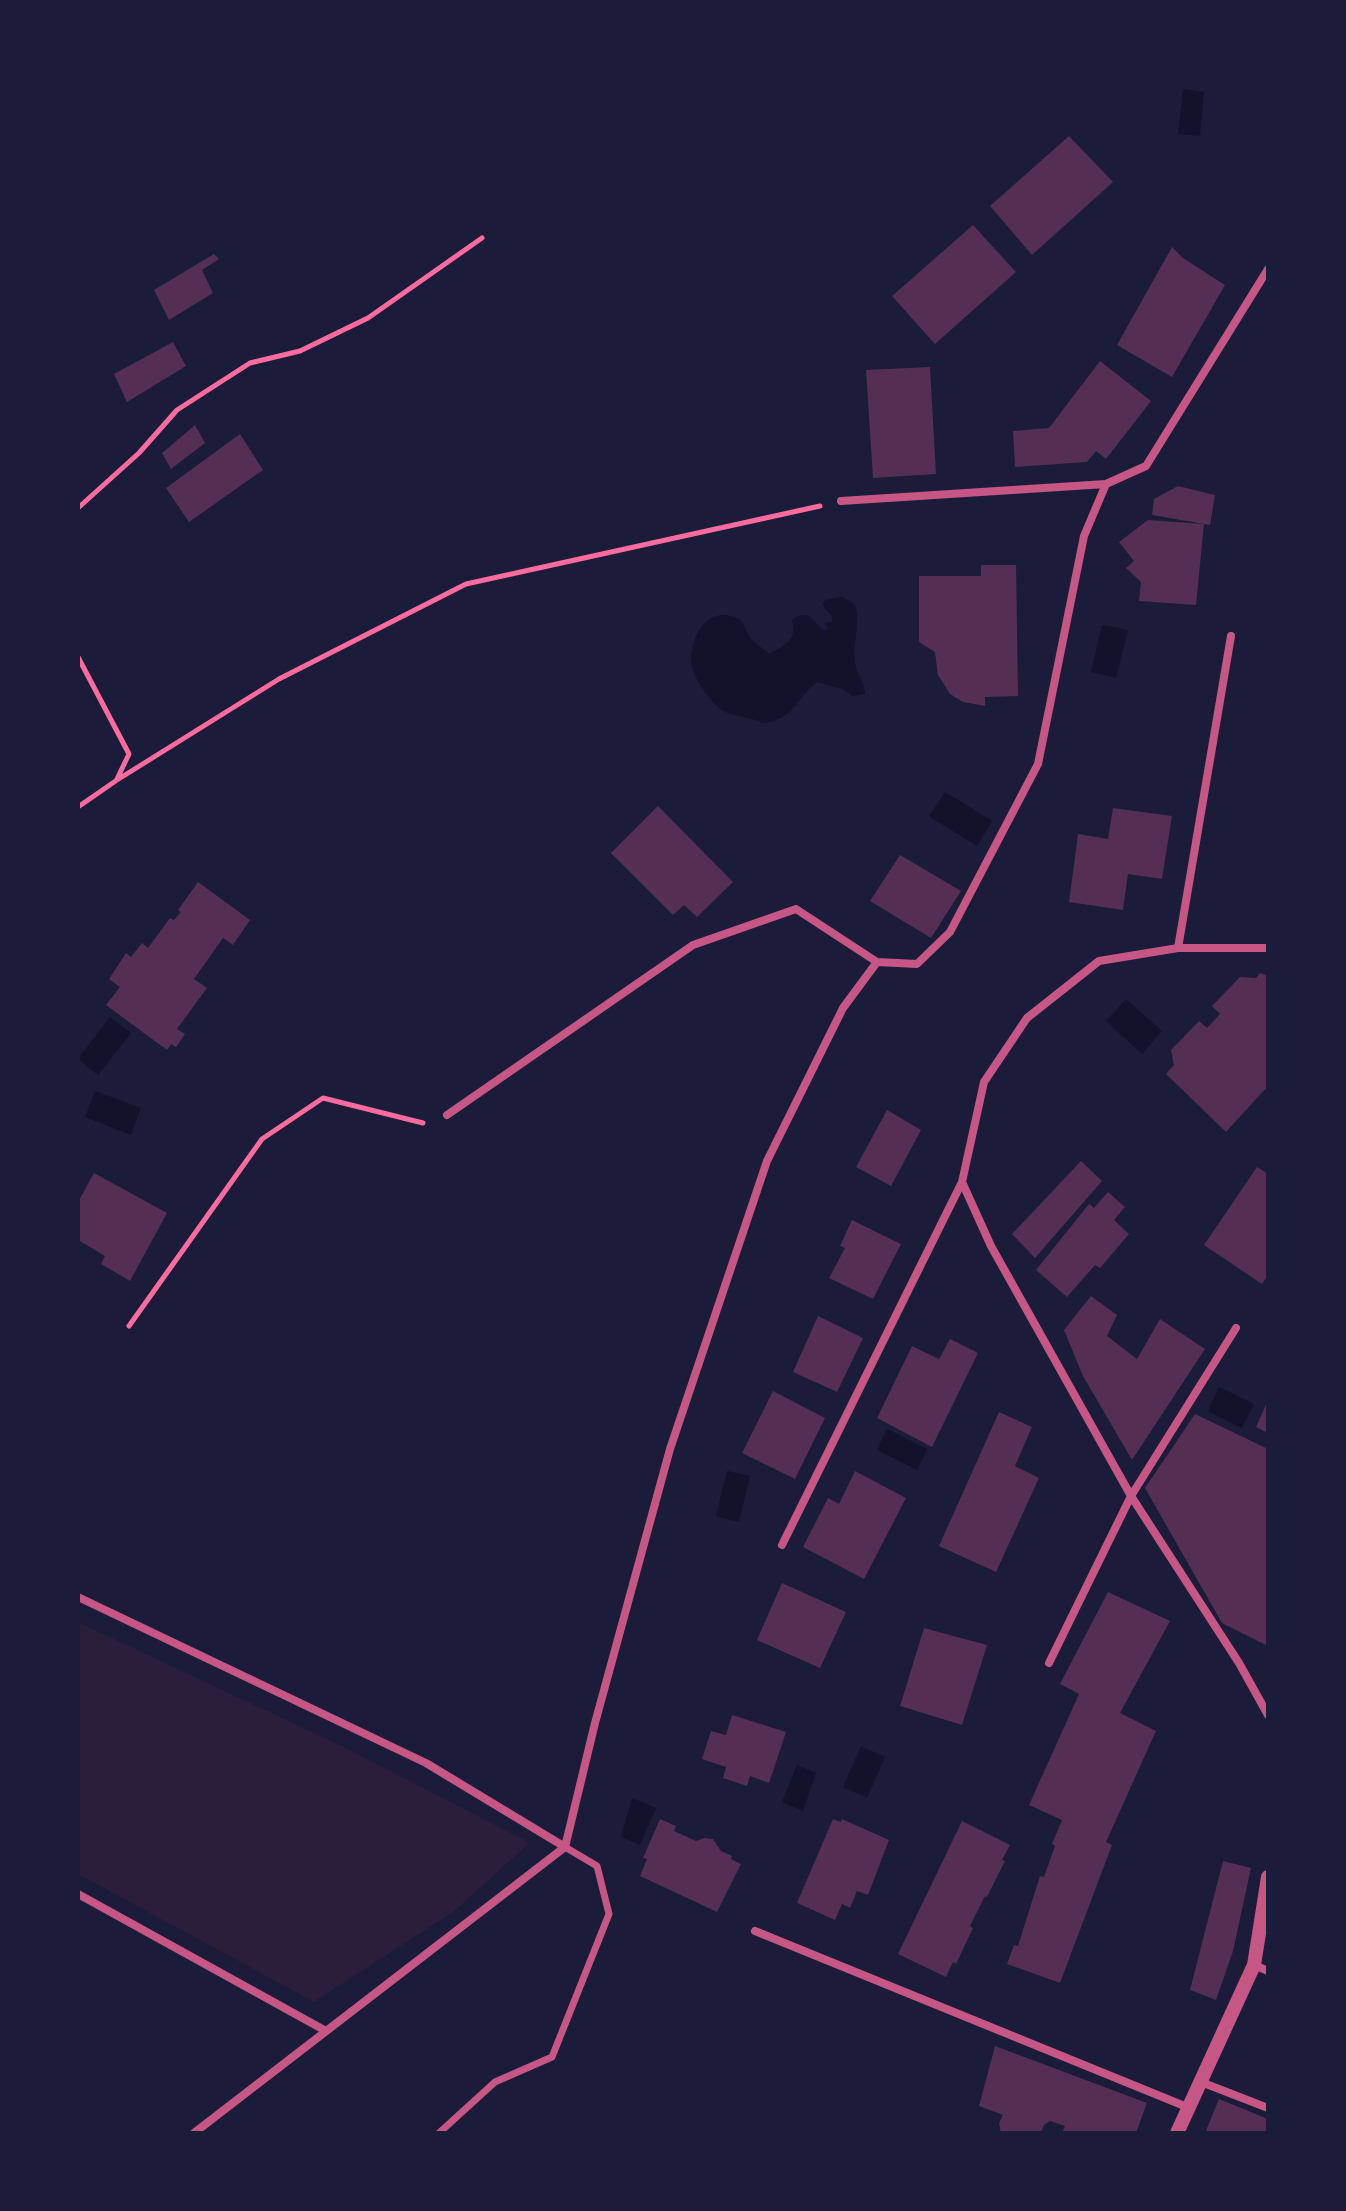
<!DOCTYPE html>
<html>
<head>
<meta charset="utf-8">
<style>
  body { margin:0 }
  #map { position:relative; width:1346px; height:2211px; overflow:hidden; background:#1b1b3a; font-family:"Exo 2",sans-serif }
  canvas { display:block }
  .frame { position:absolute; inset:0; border:80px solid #1b1b3a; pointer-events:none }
</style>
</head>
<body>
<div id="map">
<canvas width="1346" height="2211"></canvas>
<div class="frame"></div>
</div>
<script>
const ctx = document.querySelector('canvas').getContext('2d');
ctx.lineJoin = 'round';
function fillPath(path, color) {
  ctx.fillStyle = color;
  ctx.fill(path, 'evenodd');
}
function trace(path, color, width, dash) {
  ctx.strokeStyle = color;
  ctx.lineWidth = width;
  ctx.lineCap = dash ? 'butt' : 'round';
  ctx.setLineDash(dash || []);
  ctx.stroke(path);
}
fillPath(new Path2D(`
  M78,1622L344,1747L530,1843L453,1912L314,2002L78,1874Z`), '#2a1e3b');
fillPath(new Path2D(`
  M1183,89L1204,92L1200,136L1178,134Z
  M842,597C848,600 854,602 856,609C860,626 852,646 855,663C857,676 864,679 865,694L853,696L842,689L817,682C796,699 793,720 763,723C749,716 732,717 722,710C711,702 697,683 693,670C687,650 698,617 722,615C727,614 735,618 740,619L751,639L769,654C785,646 798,639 792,620L798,616L808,615L824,631L828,629L826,623L832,622V616L824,608L823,602L828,599Z
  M1102,625L1128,630L1116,678L1091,672Z
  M945,792L992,821L977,846L929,816Z
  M1126,999L1162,1031L1142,1054L1106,1021Z
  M110,1017L131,1033L98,1075L78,1059Z
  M95,1091L141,1108L131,1135L85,1117Z
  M1219,1387L1254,1404L1242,1428L1208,1411Z
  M887,1429L927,1449L917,1470L877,1450Z
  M727,1471L750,1476L739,1522L716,1516Z
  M861,1746L885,1757L867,1798L843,1787Z
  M797,1765L816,1773L803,1811L782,1802Z
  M632,1798L656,1808L640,1845L621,1837Z`), '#12122b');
fillPath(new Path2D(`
  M1069,136L1113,182L1032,255L990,206Z
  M973,225L1016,272L935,344L892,296Z
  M1172,247L1183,258L1225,285L1172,377L1117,345Z
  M214,254L219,259L202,270L213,293L169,320L154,290Z
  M173,342L186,366L127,402L114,374Z
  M1100,361L1151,401L1106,459L1096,451L1087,462L1015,467L1013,431L1049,428Z
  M930,367L936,474L873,478L866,370Z
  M195,425L205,443L171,469L162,453Z
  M240,434L263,470L189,522L166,488Z
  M1178,486L1215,495L1210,525L1152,515L1154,499Z
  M1148,520L1204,524L1196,605L1139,601L1141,582L1126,568L1134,561L1119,542Z
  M981,565H1016L1018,696L985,697V706L963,702L950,694L938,675L935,652L919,642V576H981Z
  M658,806L733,882L697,917L684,905L673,915L611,853Z
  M1113,808L1172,816L1162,879L1128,874L1123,910L1069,902L1078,834L1108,839Z
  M900,855L961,891L931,938L870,901Z
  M198,882L250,920L233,945L223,938L194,979L207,988L177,1029L185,1034L176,1047L171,1044L167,1050L106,1005L120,987L109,979L126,953L131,957L142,943L148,948L170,918L174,920L181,912L178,910Z
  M1260,973L1268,976V1086L1226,1132L1166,1074L1174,1065L1171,1050L1199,1021L1207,1028L1220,1014L1212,1006L1240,977L1256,978Z
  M887,1110L921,1130L891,1186L856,1167Z
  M1081,1161L1102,1181L1035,1258L1012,1234Z
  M1257,1167L1268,1174V1275L1262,1284L1204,1245Z
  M94,1173L167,1213L130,1281L101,1264L105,1256L78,1240V1202Z
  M1108,1192L1125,1207L1114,1220L1129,1234L1100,1268L1095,1265L1067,1297L1036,1270L1089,1204L1094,1208Z
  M852,1220L901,1244L873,1299L829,1278L845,1248L840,1246Z
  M1091,1296L1117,1315L1107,1336L1137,1359L1160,1319L1205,1349L1132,1460L1083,1376L1064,1330Z
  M818,1316L863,1338L837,1392L793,1372Z
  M950,1339L978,1353L932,1447L877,1418L912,1346L939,1359Z
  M773,1391L825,1418L795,1479L742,1453Z
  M1268,1400V1433L1256,1427Z
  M999,1412L1032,1427L1015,1466L1039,1478L996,1572L939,1546Z
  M1195,1414L1268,1449V1646L1222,1623L1145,1488Z
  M855,1471L906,1498L864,1579L803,1547L828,1498L839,1504Z
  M782,1583L846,1612L820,1668L757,1640Z
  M1108,1592L1170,1621L1120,1713L1156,1731L1106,1842L1112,1845L1060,1983L1007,1964L1014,1945L1018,1946L1040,1876L1044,1877L1055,1846L1052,1844L1062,1820L1029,1805L1079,1694L1060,1684Z
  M924,1628L987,1645L962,1725L900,1706Z
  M732,1715L786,1732L769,1783L750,1776L747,1786L723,1778L726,1767L702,1759L711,1731L726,1735Z
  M660,1819L676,1826L674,1831L696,1841L704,1838L713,1839L721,1851L732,1856L731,1859L741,1864L717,1912L640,1876L647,1859L643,1858Z
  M833,1819L841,1822L842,1819L889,1840L868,1895L857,1891L850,1908L842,1904L835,1920L797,1903Z
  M962,1821L1010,1845L1002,1860L1005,1861L987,1897L985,1896L970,1926L973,1928L956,1964L953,1962L946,1977L898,1954Z
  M1223,1861L1251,1868L1233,1951L1216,2000L1190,1990Z
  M995,2046L1147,2103L1136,2133H1062L1065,2126L1050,2121L1044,2125L1041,2133H1001L999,2123L1003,2115L979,2106Z
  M1219,2099L1268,2119V2133H1205Z`), '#542f53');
trace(new Path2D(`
  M78,508L139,453L177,410L250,363L300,351L368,318L482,238
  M78,657L129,754L117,779
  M78,807L117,780L279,679L466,584L820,506
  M129,1326L262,1139L323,1098L423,1123`), '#ff6b9d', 5);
trace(new Path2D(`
  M439,2133L495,2082L552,2057L609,1914L597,1866L565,1847`), '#c65784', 7);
trace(new Path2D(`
  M841,501L1106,484L1146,466L1268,269
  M1178,948L1231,636
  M1268,948H1178L1099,961L1027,1018L984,1082L962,1182L991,1246L1131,1496L1239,1663L1268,1715
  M447,1115L693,945L796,909L877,962L917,964L950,932L1038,764L1084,536L1106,484
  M782,1545L962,1182
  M78,1597L426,1763L565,1847
  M1049,1663L1131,1496L1236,1328
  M565,1847L595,1723L670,1449L767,1161L843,1008L877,962
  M78,1894L326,2031
  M755,1931L1187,2107
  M1254,1965L1268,1971
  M1201,2082L1268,2108
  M194,2133L565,1847`), '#c65784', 8);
trace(new Path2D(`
  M1177,2133L1254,1965L1268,1877`), '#c65784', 14);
</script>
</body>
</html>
